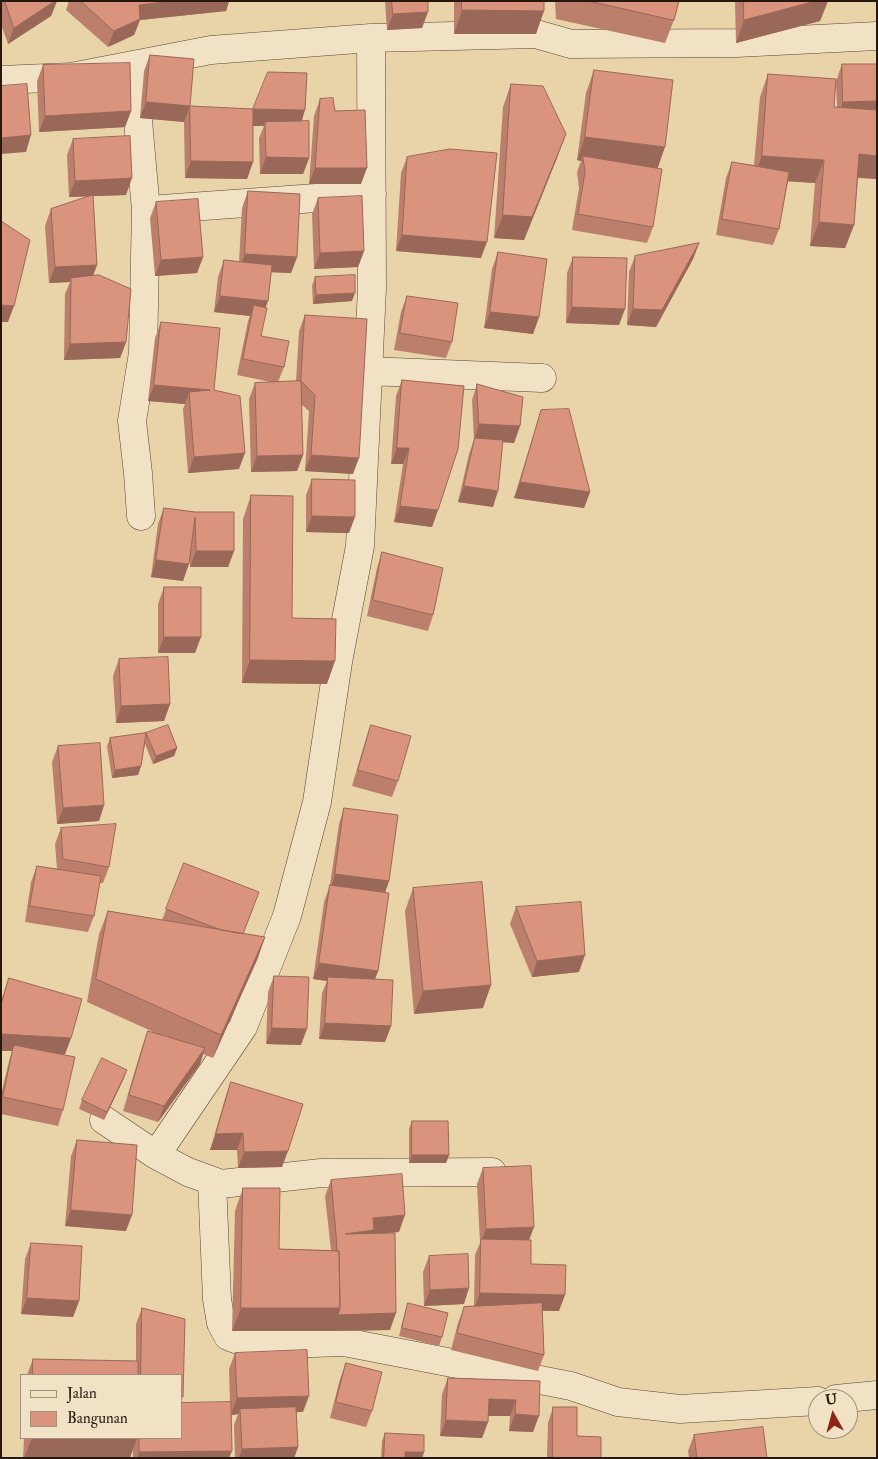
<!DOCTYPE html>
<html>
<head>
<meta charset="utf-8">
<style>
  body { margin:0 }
  #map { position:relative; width:878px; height:1459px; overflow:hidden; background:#e9d3a8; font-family:"IM FELL Double Pica",serif }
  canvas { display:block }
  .frame { position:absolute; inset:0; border:2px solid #28170c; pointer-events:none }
  .legend { position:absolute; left:20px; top:1374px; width:162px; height:65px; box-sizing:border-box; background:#f1e2c6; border:1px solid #a1917c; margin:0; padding:6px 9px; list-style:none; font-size:15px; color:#28170c }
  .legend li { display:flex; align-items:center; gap:10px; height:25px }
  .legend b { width:25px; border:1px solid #a1917c }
  .north { position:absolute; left:808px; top:1389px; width:50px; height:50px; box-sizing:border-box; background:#f1e2c6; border:1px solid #a1917c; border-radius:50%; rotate:353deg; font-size:14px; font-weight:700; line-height:20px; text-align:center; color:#28170c }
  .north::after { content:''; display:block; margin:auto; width:18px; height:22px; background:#8f2418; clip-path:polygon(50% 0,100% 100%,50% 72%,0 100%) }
</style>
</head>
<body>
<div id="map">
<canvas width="878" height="1459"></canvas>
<div class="frame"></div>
<ul class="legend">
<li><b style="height:6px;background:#f1e2c6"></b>Jalan</li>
<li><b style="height:14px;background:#da947d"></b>Bangunan</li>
</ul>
<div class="north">U</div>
</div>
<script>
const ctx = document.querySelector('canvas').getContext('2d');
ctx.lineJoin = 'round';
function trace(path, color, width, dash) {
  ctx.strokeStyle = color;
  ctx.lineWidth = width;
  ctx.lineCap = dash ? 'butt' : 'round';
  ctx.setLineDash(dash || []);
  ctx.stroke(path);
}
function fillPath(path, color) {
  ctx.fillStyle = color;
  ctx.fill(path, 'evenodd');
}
const street = new Path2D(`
  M133,65L146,210L143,353L132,421L138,473L141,516
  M1,80L71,77L211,50L371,38L536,34L571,44L736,43L877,36
  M162,209L372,194
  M368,371L542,378
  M104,1120L156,1155L188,1172L221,1184L321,1173L492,1172
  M156,1155L243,1027L287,916L317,802L338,662L360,546L372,288L371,38
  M212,1181L217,1299L221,1323L228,1336L251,1345L344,1342L571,1386L618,1402L680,1409L818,1401
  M836,1399L877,1395`);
trace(street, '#584633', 29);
trace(street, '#f1e2c6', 28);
fillPath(new Path2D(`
  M1,1H57L51,16L8,44L1,24Z
  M69,1H229L226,11L140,20L134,35L108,47L66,10Z
  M385,1H428L422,28L387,30Z
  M454,1H544L536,34H454Z
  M555,1H679L674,20L665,43L556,19Z
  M735,1H828L820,21L736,43Z
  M150,55L190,106L301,121L309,158L303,174H260L259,138L264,126H253V162L247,179L185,178L184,122L140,118L144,71Z
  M842,64H877V179L858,178L854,225L845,248L810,246L815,183L788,181L779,229L773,245L716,235L726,178L732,162L754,165L760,97L768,74L834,107H837L836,81Z
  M43,65L131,111L125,127L39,132L37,81Z
  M594,70L657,168L653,227L647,243L572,230L579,188L577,172L581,161L577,160L586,93Z
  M511,84L557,158L524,240L494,238L503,107Z
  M320,99L335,111L361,184H309L314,116Z
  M73,139L126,195L93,196L97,265L93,275L126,342L120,358L64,360L65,294L70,282L49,283L45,226L51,209L90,196L69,197L67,155Z
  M407,157L481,258L396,251L401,173Z
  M248,191L297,257L291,273L271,272L268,301L265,307L261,336L284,367L278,382L296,381L299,331L305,315L353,474L305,471L309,411L301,404L303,455L297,471L251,472L249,399L255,383L271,382L237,375L248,321L250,316L214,312L218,277L224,260L239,262L242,208Z
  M318,198L364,251L358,267L314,269L312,214Z
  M156,202L203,257L197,273L155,276L150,218Z
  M699,243L693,259L656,327L627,325L629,272L635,256Z
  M498,252L539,317L533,334L484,328L492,269Z
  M573,257L619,325L566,323L567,273Z
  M315,277L352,301L313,304L312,286Z
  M407,296L452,342L446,358L394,350L401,312Z
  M161,322L214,390L239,469L188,473L183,409L185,404L148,401L155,338Z
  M402,380L438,510L432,527L394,522L403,464H391L396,396Z
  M477,384L520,426L514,443L502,442L493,507L458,502L469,454L474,440L472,400Z
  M541,410L590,492L584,508L514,498L536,426Z
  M312,479L349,533L306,532V495Z
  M251,495L292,618L327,684L242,683L243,519Z
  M164,508L195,512L234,551L228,567H190V558L183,581L151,577L158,524Z
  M382,552L433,615L428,631L367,616L377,568Z
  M164,587L195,653H158V604Z
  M119,659L170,704L164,721L116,723L113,676Z
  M371,725L398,781L392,797L352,786L365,742Z
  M146,733L177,748L174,756L153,764L145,744L141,766L138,775L112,778L107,746L110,738Z
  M58,746L104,805L99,821L57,824L52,762Z
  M344,808L389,881L385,893L378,971L375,979L391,1026L385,1042L319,1039L322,993L327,981L313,979L324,902L330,885L339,824Z
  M61,828L109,867L103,883H100L94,916L88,932L25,922L31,882L37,866L57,869L55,844Z
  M184,863L253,908L243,934L265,937L257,960L213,1058L203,1054L200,1064L158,1122L123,1111L142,1047L148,1031L158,1034L87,1002L99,934L108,911L162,920Z
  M413,888L483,1008L414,1014L405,911Z
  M516,907L579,972L532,977L510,924Z
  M274,976L301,1045L266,1044L268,992Z
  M9,978L71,1038L65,1054H57L63,1110L58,1126L1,1114V1095L9,1061L12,1051H1V1001Z
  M124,1078L104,1120L79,1109L82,1100Z
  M231,1082L282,1167L238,1168L237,1150H210L225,1099Z
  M412,1121L449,1155L446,1163H409V1129Z
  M77,1140L126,1231L65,1226L71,1156Z
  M483,1168L529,1240L531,1264L559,1311H542L544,1355L538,1371L451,1350L458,1323L464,1307L474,1306L475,1255L480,1243L477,1184Z
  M331,1180L399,1232L373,1234L390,1330L332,1331H232L235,1211L243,1188L279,1249L331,1250L325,1196Z
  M31,1243L79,1301L73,1317L21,1314L25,1259Z
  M429,1256L464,1304L424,1306L423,1272Z
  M408,1303L442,1337L439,1346L399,1336L405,1312Z
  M142,1308L181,1375H27L33,1359L136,1361V1324Z
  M235,1353L303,1412H296L298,1447L294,1458H235L234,1425L238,1414L231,1415L229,1458H133V1449L130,1458H23L24,1438H181L230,1402L229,1369Z
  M346,1363L372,1411L366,1427L330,1418L340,1379Z
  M448,1378L540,1381L533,1432L509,1431L510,1416H488V1422L482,1438L440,1436L442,1394Z
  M553,1407L577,1436L601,1458H547L548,1423Z
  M385,1433L424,1452L422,1458H381L382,1441Z
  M694,1435L767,1458H689L688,1451Z`), '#bb7f6c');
fillPath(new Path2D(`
  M55,1H57L51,16L8,44L14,28Z
  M172,1H229L226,11L140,20L134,35L108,47L114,31L139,5Z
  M816,1H828L820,21L736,43L744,20Z
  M462,10L544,11L536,34H454Z
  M428,12L422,28L387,30L393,14Z
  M877,101V117L837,118L843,102Z
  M146,102L190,106L184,122L140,118Z
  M253,109L305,110L300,127L265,122L264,126H247Z
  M131,111L125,127L39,132L45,116Z
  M566,134L557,158L524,240L494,238L503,215Z
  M31,135L26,152L1,154V138Z
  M585,137L665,147L657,170L583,156L581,161L577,160Z
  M859,154L877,156V179L851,177Z
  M762,156L824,160L815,183L753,179Z
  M266,157L309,158L303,174H260Z
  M191,161L253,162L247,179L185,178Z
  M315,168H367L361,184H309Z
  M132,178L126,195L69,197L75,181Z
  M819,222L854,225L845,248L810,246Z
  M402,235L487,242L481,258L396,251Z
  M699,243L693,259L656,327L627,325L633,309Z
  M364,251L358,267L314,269L320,253Z
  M245,254L297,257L291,273L239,271Z
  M203,257L197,273L155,276L161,260Z
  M97,265L91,281L71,278L70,282L49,283L55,267Z
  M355,293L352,301L313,304L316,295Z
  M220,296L268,301L262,317L254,305L250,316L214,312Z
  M1,305L14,306L8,322H1Z
  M572,307L625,309L619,325L566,323Z
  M490,312L539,317L533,334L484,328Z
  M126,342L120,358L64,360L70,344Z
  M154,385L210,390L189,392L185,404L148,401Z
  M479,424L520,426L514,443L474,440Z
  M397,448H409L403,464H391Z
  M245,453L239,469L188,473L194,457Z
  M303,455L297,471L251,472L257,456Z
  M311,455L359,458L353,474L305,471Z
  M520,482L590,492L584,508L514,498Z
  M464,486L498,491L493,507L458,502Z
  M400,506L438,510L432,527L394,522Z
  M312,516L355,517L349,533L306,532Z
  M196,551H234L228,567H190Z
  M156,560L189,564L183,581L151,577Z
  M164,637H201L195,653H158Z
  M250,660L335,661L327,684L242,683Z
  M170,704L164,721L116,723L121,706Z
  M177,748L174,756L153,764L156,756Z
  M141,766L138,775L112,778L115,770Z
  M104,805L99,821L57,824L63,808Z
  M335,874L389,881L383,897L330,890Z
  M265,937L257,960L213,1058L221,1035Z
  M585,955L579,972L532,977L537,961Z
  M319,963L378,971L372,987L328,977L327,981L313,979Z
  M491,985L483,1008L414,1014L423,991Z
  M325,1023L391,1026L385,1042L319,1039Z
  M272,1028L307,1029L301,1045L266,1044Z
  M1,1034L71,1038L65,1054L13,1051L14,1045L12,1051H1Z
  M205,1048L200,1064L158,1122L164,1106Z
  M127,1070L124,1078L104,1120L107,1112Z
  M243,1133L237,1150H210L216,1134Z
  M288,1151L282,1167L238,1168L244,1152Z
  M412,1155H449L446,1163H409Z
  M71,1210L132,1215L126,1231L65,1226Z
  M405,1215L399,1232L373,1234H345L373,1218Z
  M534,1227L528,1243L481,1241L486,1229Z
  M469,1288L464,1304L424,1306L430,1290Z
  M480,1293L565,1295L559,1311L474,1309Z
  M27,1298L79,1301L73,1317L21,1314Z
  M241,1308H340L396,1313L390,1330L332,1331H232Z
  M309,1396L303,1412L240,1414V1409L238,1414L231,1415L237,1398Z
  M489,1399L516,1400L510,1416H483Z
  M515,1414L539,1416L533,1432L509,1431Z
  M446,1420L488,1422L482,1438L440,1436Z
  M32,1438H137L130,1458H24Z
  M298,1447L294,1458H239L242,1449Z
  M232,1451L229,1458H137L139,1452Z
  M405,1452H424L422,1458H403Z`), '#996858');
const building = new Path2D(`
  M5,1H55L14,28Z
  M81,1H172L139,5L140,19L114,31Z
  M392,1H428V12L393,14Z
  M462,1H544V11L462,10Z
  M589,1H679L674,20Z
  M744,1H816L744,20Z
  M150,55L194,59L190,106L146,102Z
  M130,63L131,111L45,116L43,65Z
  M842,64H877V101L843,102Z
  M594,70L673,80L665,147L585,137Z
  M268,72L307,73L305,110L253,109Z
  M768,74L836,79L834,107L877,110V156L859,154L854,225L819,222L824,160L762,156Z
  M27,84L31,135L1,138V86Z
  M511,84L543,86L566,134L532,217L503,215Z
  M333,98L335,111L365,110L367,168H315L320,99Z
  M190,106L253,109V162L191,161Z
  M309,121V158L266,157L265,122Z
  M130,136L132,178L75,181L73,139Z
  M450,149L497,153L487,242L402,235L407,157Z
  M583,156L662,169L653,227L578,214L585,172Z
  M732,162L789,172L779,229L722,219Z
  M248,191L300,194L297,257L245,254Z
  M93,195L97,265L55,267L51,209Z
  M362,196L364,251L320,253L318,198Z
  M198,199L203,257L161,260L156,202Z
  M1,221L30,240L14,306L1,305Z
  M699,243L662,310L633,309L635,256Z
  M498,252L547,259L539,317L490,312Z
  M573,257L627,258L625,309L572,307Z
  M224,260L272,265L268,301L220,296Z
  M99,275L131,289L126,342L70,344L71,278Z
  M355,275V293L316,295L315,277Z
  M407,296L458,303L452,342L400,333Z
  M254,305L267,308L261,336L289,341L284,367L243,359Z
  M305,315L367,319L359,458L311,455L315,395L301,381Z
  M161,322L220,328L214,390L240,396L245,453L194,457L189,392L210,390L154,385Z
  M402,380L464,386L458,449L438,510L400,506L409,448H397Z
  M301,381L303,455L257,456L255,383Z
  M477,384L523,397L520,426L479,424Z
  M569,409L590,492L520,482L541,410Z
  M475,438L503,440L498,491L464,486Z
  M312,479L355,480V517L312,516Z
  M251,495L293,496L292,618L336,619L335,661L250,660Z
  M164,508L195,512H234V551H196L195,517L189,564L156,560Z
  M382,552L443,568L433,615L373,600Z
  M164,587H201V637H164Z
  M168,657L170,704L121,706L119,659Z
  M168,725L177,748L156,756L146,733Z
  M371,725L411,736L398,781L358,770Z
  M146,733L141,766L115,770L110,738Z
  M100,743L104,805L63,808L58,746Z
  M344,808L398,815L389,881L335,874Z
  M116,824L109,867L63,859L61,828Z
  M184,863L259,892L243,934L221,930L166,909Z
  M37,866L101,876L94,916L30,906Z
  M482,882L491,985L423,991L413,888Z
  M330,885L389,893L378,971L319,963Z
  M581,902L585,955L537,961L516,907Z
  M108,911L265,937L221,1035L96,979Z
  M274,976L309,977L307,1029L272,1028Z
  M328,977L393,980L391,1026L325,1023Z
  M9,978L82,999L71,1038L1,1034V1005Z
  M148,1031L205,1048L164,1106L129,1095Z
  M14,1045L75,1057L63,1110L3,1097Z
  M102,1058L127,1070L107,1112L82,1100Z
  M231,1082L303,1104L288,1151L244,1152L243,1133L216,1134Z
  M412,1121H448L449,1155H412Z
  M77,1140L137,1145L132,1215L71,1210Z
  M531,1166L534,1227L486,1229L483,1168Z
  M402,1174L405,1215L373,1218L374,1230L345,1234L395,1233L396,1313L338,1315L340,1308L339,1251H337L336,1234L331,1180Z
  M243,1188H280L279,1249L339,1251L340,1308H241Z
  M481,1239L531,1240V1264L566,1265L565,1295L480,1293Z
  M31,1243L82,1246L79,1301L27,1298Z
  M468,1254L469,1288L430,1290L429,1256Z
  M408,1303L448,1313L442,1337L402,1328Z
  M542,1303L544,1355L457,1333L464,1307Z
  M142,1308L185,1319L183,1397H181V1375H141Z
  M307,1350L309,1396L237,1398L235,1353Z
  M33,1359L138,1361V1375H33Z
  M346,1363L382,1372L372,1411L336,1402Z
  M448,1378L540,1381L539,1416L515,1414L516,1400L489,1399L488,1422L446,1420Z
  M231,1402L232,1451L139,1452V1438H181V1403Z
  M296,1407L298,1447L242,1449L240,1409Z
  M553,1407H577V1436L601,1437V1458H553Z
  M763,1427L767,1458H697L694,1435Z
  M385,1433L424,1435V1452H405V1458H384Z`);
fillPath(building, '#da947d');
trace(building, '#996858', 1);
</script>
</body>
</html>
